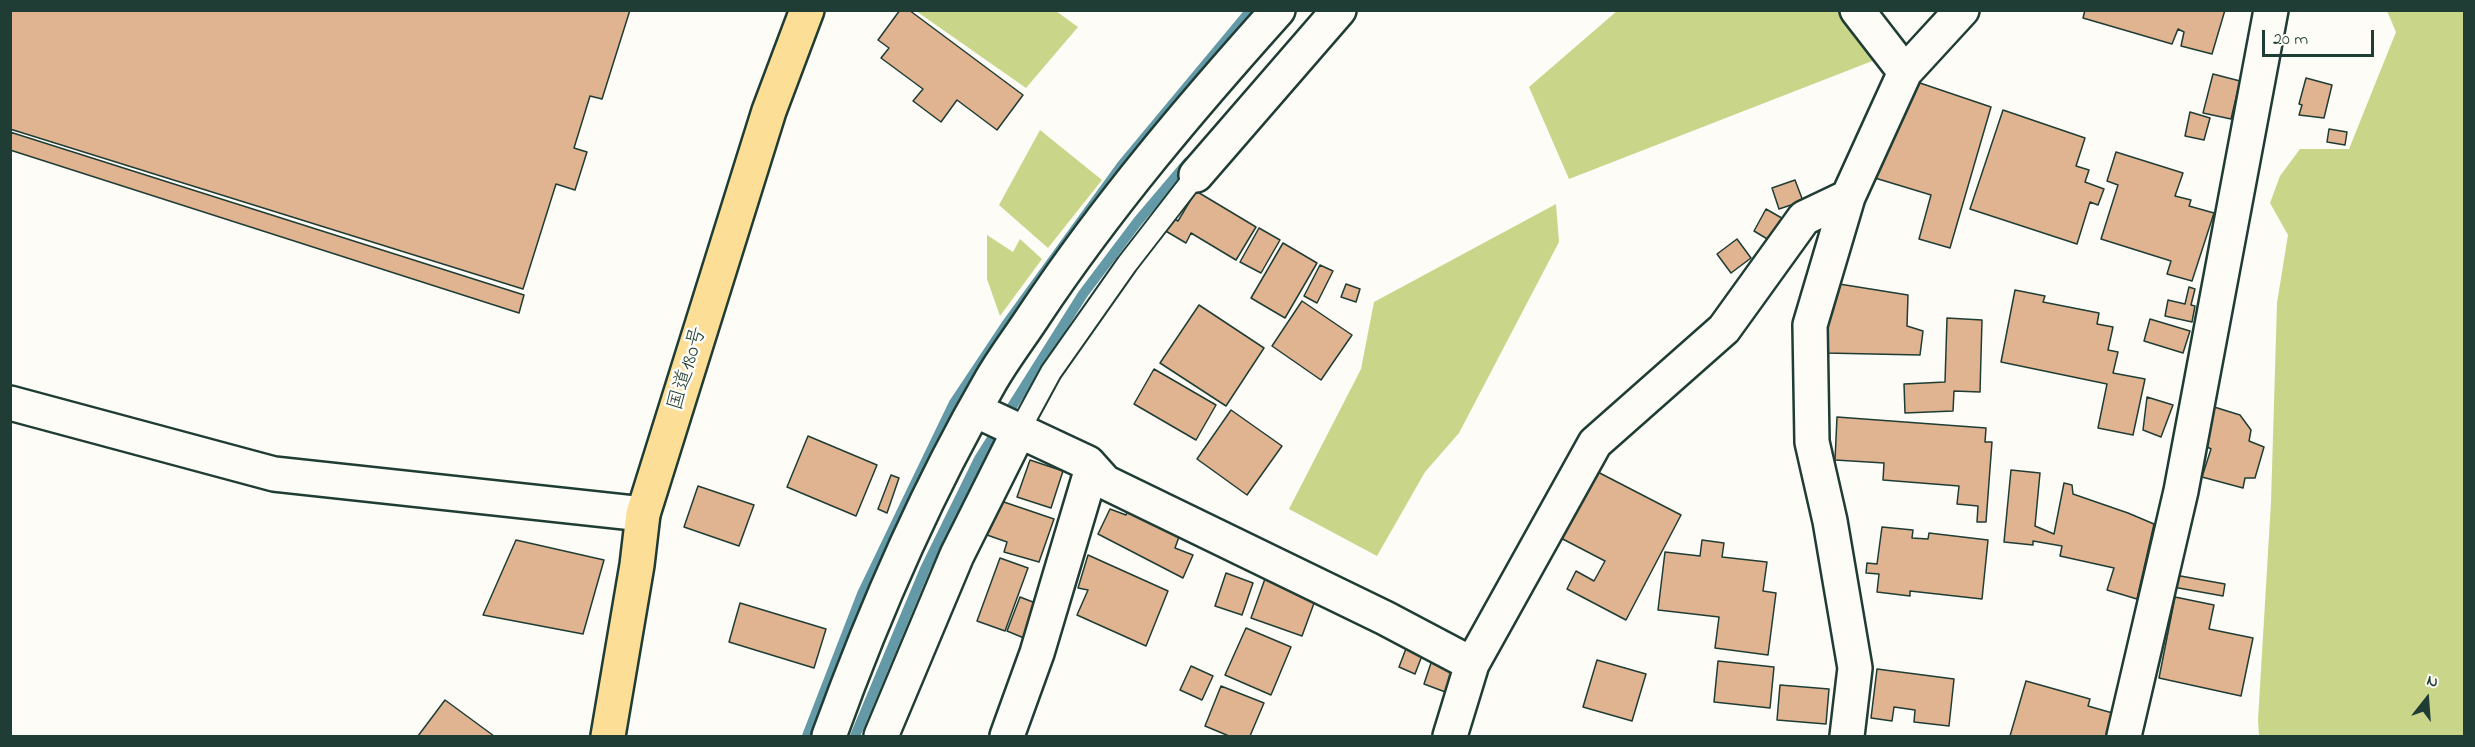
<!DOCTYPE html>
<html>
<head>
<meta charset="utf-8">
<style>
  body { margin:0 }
  #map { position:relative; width:2475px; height:747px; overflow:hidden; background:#fdfcf7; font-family:"Indie Flower",sans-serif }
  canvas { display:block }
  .frame { position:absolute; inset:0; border:12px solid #1f3d34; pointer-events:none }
  .north { position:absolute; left:2397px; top:669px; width:60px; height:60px; -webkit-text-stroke:4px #fdfcf7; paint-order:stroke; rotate:17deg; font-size:16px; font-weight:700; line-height:24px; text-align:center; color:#1f3d34 }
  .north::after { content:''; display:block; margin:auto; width:21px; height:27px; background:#1f3d34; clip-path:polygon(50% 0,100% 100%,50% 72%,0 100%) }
  .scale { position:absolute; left:2262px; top:30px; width:112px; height:27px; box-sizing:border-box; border:3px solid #1f3d34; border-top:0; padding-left:8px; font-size:18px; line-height:21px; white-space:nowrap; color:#1f3d34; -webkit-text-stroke:4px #fdfcf7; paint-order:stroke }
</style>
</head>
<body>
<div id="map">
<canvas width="2475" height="747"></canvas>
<div class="frame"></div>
<div class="north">N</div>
<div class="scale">20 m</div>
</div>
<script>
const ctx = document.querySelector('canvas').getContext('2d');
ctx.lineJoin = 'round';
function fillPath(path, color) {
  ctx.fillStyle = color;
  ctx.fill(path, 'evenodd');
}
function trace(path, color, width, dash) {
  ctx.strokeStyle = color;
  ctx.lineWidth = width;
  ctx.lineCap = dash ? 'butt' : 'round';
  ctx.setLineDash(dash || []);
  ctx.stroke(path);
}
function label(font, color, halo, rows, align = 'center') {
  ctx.font = font + ' "Indie Flower","Klee One",sans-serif';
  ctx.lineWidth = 5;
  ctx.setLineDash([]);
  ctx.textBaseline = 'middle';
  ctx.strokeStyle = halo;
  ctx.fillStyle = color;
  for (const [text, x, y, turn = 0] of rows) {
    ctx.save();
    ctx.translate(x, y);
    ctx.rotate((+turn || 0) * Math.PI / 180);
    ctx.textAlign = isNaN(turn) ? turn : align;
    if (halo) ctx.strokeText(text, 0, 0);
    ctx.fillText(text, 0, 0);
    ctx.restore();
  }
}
fillPath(new Path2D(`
  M916,11H1056L1078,27L1026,88Z
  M1617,11H1845L1880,58L1569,179L1529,87Z
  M2387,11H2464V736H2259L2258,720L2271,502L2277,303L2288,235L2270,203L2280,176L2300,149H2349L2396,32Z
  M1040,130L1102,180L1048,248L999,205Z
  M1556,204L1559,242L1459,433L1425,472L1377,556L1289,509L1361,369L1374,302Z
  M987,235L1013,252L1020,239L1042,259L1000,316L987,279Z`), '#c9d68a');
trace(new Path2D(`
  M807,736L862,594L954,403L1006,325L1122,165L1251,10
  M855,736L925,569L979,459L1083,294L1138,221L1188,162`), '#6499a7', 10);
const building = new Path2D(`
  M10,10H630L602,99L590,96L574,148L587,152L575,190L556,184L523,289L10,129Z
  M900,10H909L1023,95L997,130L957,100L941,122L913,101L923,89L881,58L889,48L878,40Z
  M2085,10H2225L2212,54L2181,46L2184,32L2178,29L2172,44L2083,18Z
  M2213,74L2240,81L2231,119L2203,113Z
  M2306,78L2332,85L2324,118L2299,115L2302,105L2299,104Z
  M1920,83L1991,107L1950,248L1919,239L1931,195L1875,178L1891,122Z
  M2003,110L2085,138L2076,166L2089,170L2085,182L2104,189L2098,205L2090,202L2077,244L1970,209Z
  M2190,112L2210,118L2204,140L2185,136Z
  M2329,129L2347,132L2345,145L2327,142Z
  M10,132L524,295L519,313L10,150Z
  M2116,152L2183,173L2175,196L2191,200L2189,206L2214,213L2192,281L2167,274L2171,261L2101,239L2118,185L2107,181Z
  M1795,180L1803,201L1779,209L1772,188Z
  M1196,191L1256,227L1236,260L1191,233L1186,243L1164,230L1171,217L1178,221Z
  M1766,209L1787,221L1774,243L1754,231Z
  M1259,228L1280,240L1261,273L1240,262Z
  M1737,239L1751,258L1731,273L1717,254Z
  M1283,243L1317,263L1285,318L1251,298Z
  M1320,265L1333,271L1317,303L1304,296Z
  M1833,283L1908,295L1907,326L1923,331L1920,355L1825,353Z
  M1346,284L1360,289L1356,302L1341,297Z
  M2189,287L2195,289L2191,305L2195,306L2192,322L2165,316L2168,300L2185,304Z
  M2015,290L2045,296L2043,302L2099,313L2097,324L2113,327L2108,350L2118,352L2113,373L2145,379L2133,435L2098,428L2107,384L2001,362Z
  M1302,301L1352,335L1321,380L1272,346Z
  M1199,305L1264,348L1226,406L1160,363Z
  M1947,318L1982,320L1980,392L1954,391L1953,411L1905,413L1904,384L1945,382Z
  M2150,319L2190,331L2183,353L2144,341Z
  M1154,369L1216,405L1196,440L1134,404Z
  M2147,397L2173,405L2161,437L2143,430Z
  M2211,406L2240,415L2251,430L2249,441L2264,447L2255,478H2245L2243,488L2202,477L2211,449L2204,445Z
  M1231,410L1282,446L1247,495L1197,459Z
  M1837,417L1986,428L1985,442H1992L1986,522H1977L1978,506L1957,504L1959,486L1883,480L1884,463L1835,460Z
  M808,436L877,465L856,516L787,487Z
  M1030,460L1063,471L1051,508L1017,497Z
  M1590,468L1681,515L1626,620L1567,589L1576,571L1594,581L1605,561L1555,535Z
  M2011,470L2040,473L2035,526L2054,534L2064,483L2072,485L2073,494L2128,513L2154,524L2137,599L2107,590L2114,568L2060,556L2062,546L2033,541V545L2004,542Z
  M891,475L899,478L887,513L878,509Z
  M698,486L754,505L739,546L684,527Z
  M998,500L1054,519L1039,562L1004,552L1007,542L987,535Z
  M1129,508L1180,534L1175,548L1193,555L1183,578L1098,534L1110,509L1126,515Z
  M1882,527L1913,530L1912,538L1928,539L1929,533L1988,540L1982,599L1910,591V596L1877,592L1879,574L1866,573L1867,563L1877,564Z
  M516,540L604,560L583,634L483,615Z
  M1702,540L1724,543L1722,557L1767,562L1763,591L1776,593L1768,655L1715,648L1719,617L1658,610L1665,552L1700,556Z
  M1088,555L1168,591L1146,646L1077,615L1088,590L1078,588Z
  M1000,558L1028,568L1005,631L977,621Z
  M1226,573L1253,583L1242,615L1215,606Z
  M2175,575L2225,584L2223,596L2173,587Z
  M1266,576L1317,595L1302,636L1251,618Z
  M1020,597L1038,604L1024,638L1007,631Z
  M2175,597L2214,605L2209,629L2253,638L2241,696L2159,678Z
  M740,603L826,629L814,668L729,642Z
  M1246,628L1291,647L1271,695L1225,675Z
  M1407,646L1423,653L1415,674L1399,667Z
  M1432,660L1457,669L1448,693L1424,684Z
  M1597,660L1646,674L1632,721L1583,707Z
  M1718,661L1774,667L1770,708L1714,702Z
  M1191,666L1213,676L1202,700L1180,690Z
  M1877,669L1954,679L1949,726L1914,722L1915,710L1894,707L1892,721L1871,718Z
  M2026,681L2090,699L2088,706L2116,714L2109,736H2010Z
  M1780,685L1829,689L1826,724L1777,720Z
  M1221,686L1264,703L1250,736H1229L1205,726Z
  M445,700L494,736H418Z`);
fillPath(building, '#e0b391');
trace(building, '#1f3d34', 1.5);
const service = new Path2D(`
  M1019,431L1051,372L1127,264L1196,175`);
const minor = new Path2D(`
  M1857,10L1905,72
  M1196,175L1339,10
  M10,403L274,474L643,514
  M975,410L1088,463L1105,482L1385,618L1472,664
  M829,736C873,615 925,494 990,382C1003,359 1020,337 1035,314C1107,206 1191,107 1278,10
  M881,736L957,555L1019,431
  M1007,736L1037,653L1092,468
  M1450,736L1472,664L1595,443L1724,329L1804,218L1848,197
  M1847,736L1855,668L1830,521L1812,442L1810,325L1848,197L1905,72L1962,10
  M2124,736L2181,491L2271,10`);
const trunk = new Path2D(`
  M608,736L637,565L643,514L769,111L807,10`);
trace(service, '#1f3d34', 24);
trace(minor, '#1f3d34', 38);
trace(trunk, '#1f3d34', 38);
trace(service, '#fdfcf7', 20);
trace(minor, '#fdfcf7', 33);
trace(trunk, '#fdde96', 33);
label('21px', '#1f3d34', '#fdfcf7', [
  ["国道180号",689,369,-73]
]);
</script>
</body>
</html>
